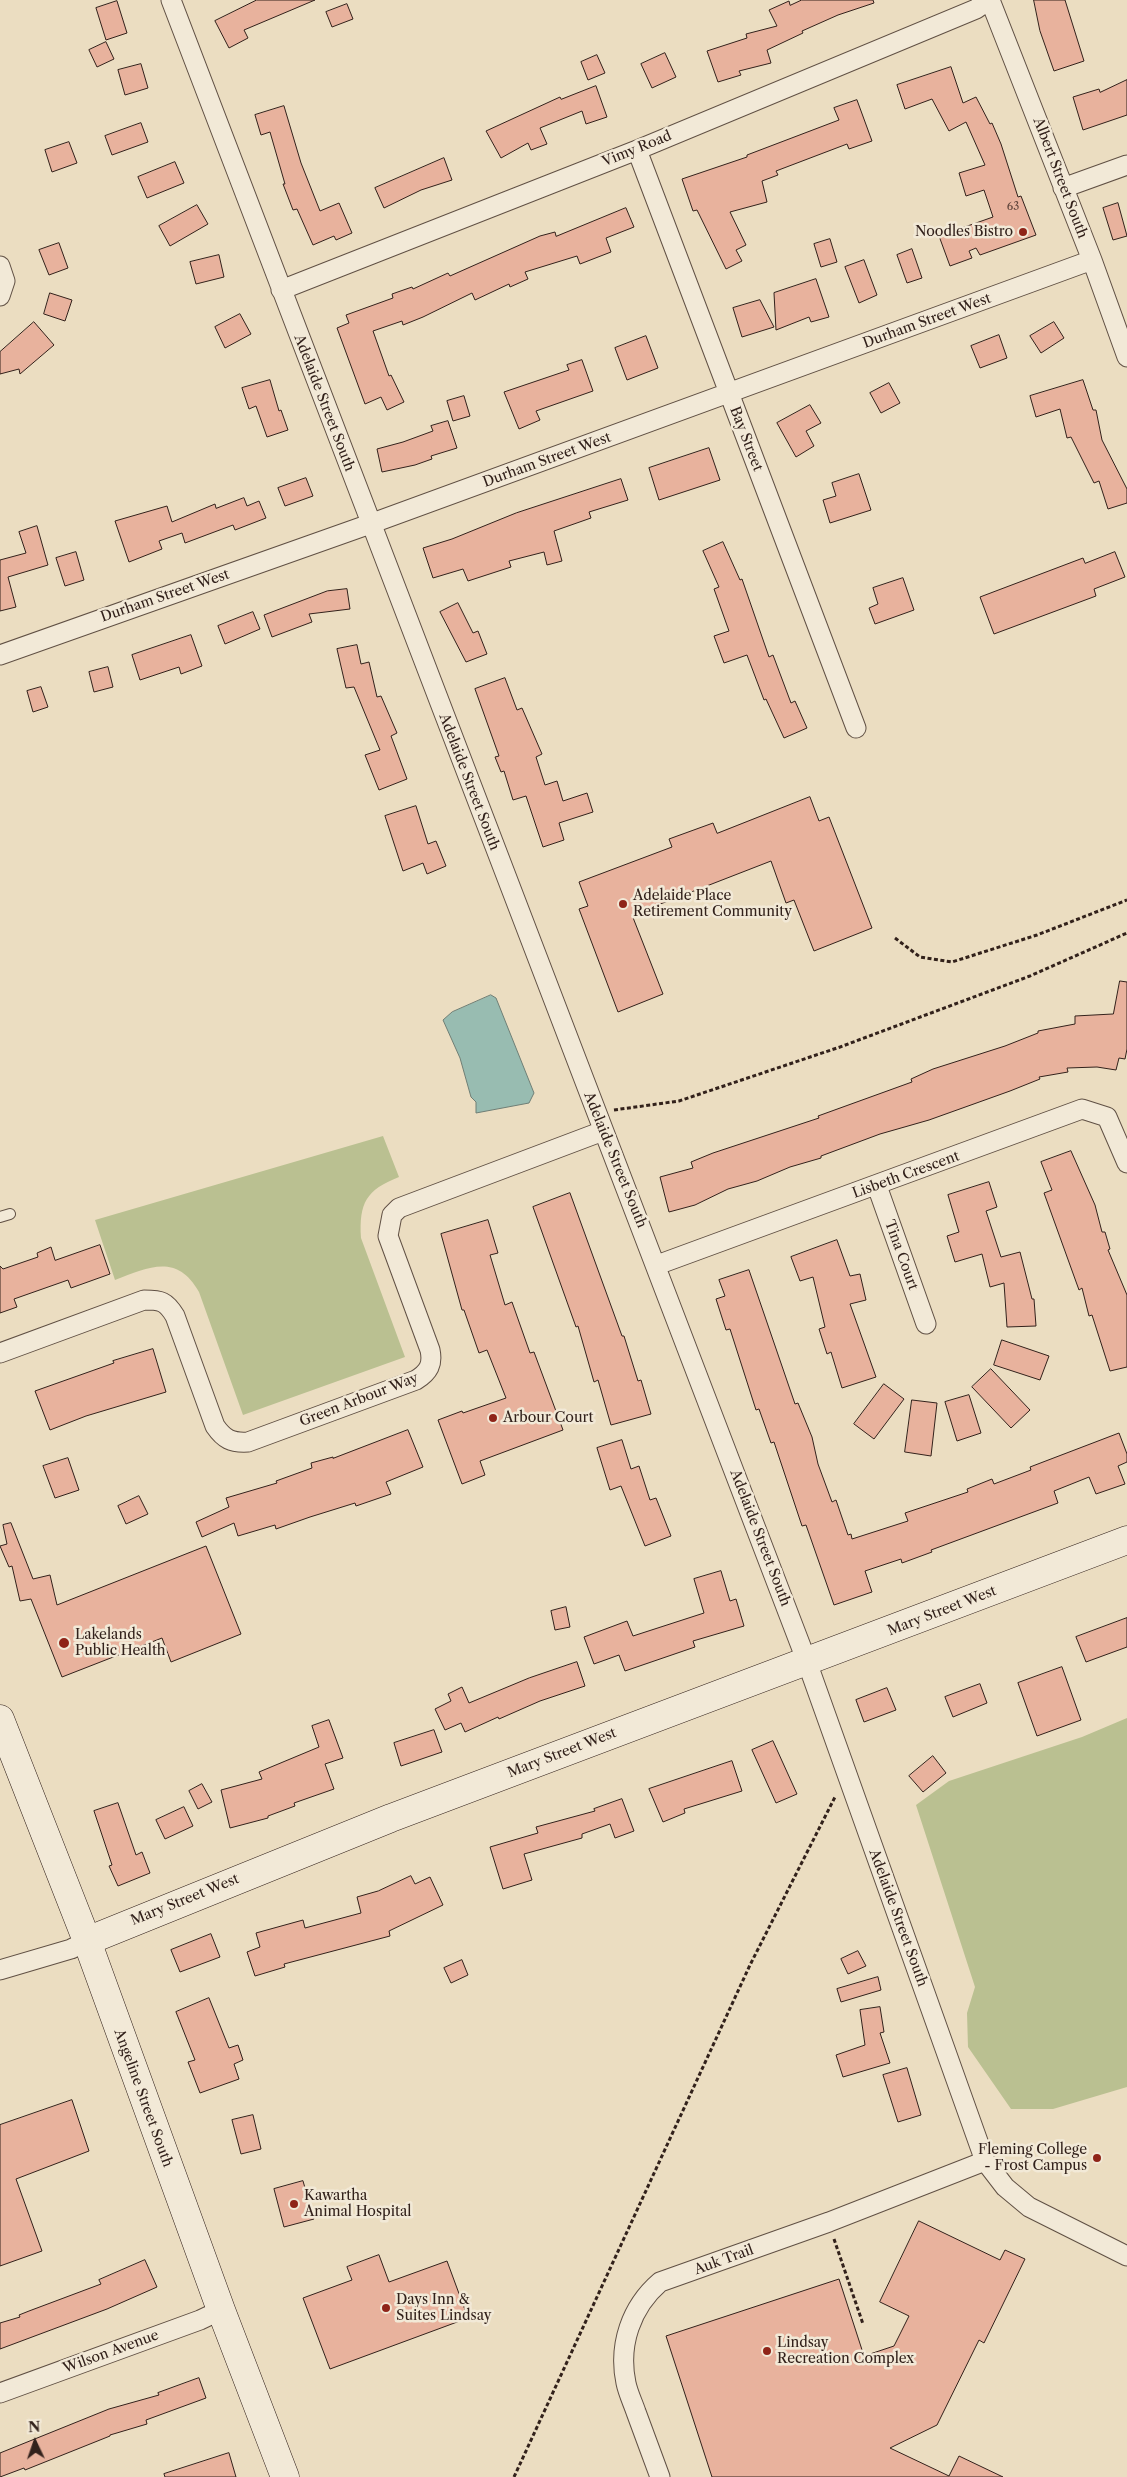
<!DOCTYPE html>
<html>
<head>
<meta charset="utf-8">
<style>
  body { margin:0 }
  #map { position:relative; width:1127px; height:2477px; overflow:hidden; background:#ebddc1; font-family:"Libre Caslon Text",serif }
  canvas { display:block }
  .north { position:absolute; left:10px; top:2417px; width:50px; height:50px; -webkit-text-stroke:4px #f2e9d7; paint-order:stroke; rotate:357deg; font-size:14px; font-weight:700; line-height:20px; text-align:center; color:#32211b }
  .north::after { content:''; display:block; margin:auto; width:18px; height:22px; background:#32211b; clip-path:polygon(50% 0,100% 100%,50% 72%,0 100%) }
</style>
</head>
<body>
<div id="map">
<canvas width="1127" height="2477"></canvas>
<div class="north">N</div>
</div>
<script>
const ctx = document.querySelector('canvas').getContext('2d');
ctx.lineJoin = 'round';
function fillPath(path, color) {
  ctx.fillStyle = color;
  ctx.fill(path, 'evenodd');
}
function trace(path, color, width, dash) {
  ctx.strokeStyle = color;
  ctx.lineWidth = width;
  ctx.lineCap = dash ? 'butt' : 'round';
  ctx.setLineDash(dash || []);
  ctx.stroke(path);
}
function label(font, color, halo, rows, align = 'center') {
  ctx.font = font + ' "Libre Caslon Text",serif';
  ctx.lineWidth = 5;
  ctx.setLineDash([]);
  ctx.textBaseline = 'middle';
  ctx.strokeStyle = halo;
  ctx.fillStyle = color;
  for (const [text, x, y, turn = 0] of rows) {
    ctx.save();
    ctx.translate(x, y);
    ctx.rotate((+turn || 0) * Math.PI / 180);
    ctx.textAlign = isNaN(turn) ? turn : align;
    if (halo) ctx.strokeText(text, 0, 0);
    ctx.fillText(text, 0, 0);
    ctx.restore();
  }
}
fillPath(new Path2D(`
  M383,1136L399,1177C366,1190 359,1203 361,1238L405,1357L243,1415L199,1292C177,1253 149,1267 115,1280L95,1220Z
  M1127,1718V2087L1053,2109H1011L968,2047L967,2013L975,1987L916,1805L949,1781L1082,1737Z`), '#bac091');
const water = new Path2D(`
  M491,995L496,998L534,1093L529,1103L476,1113V1102L471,1097L460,1058L443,1020L452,1012Z`);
fillPath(water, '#98bcb1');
trace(water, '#6f7e75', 1);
const building = new Path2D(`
  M257,0H315L244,30L248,38L229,48L215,21Z
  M802,0H873L874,3L838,15L802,31L803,33L767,50L771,63L739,71L741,75L718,82L707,51L747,38L746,34L777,26L769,10L789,1L790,5Z
  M1034,0H1065L1084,61L1054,71L1040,31Z
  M117,1L127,33L106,40L96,8Z
  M347,4L353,19L332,27L326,12Z
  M106,42L114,59L97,67L89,50Z
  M665,53L676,77L652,88L641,64Z
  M597,55L605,73L588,80L581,62Z
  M141,64L148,88L125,95L118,70Z
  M951,67L963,103L976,97L990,124L992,123L1001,144L1018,197L1021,196L1036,235L980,255L976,248L969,251L972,258L950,266L939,236L993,217L984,190L966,196L959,173L985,165L966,122L949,131L932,99L905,109L897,85Z
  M1127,80V115L1083,130L1073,97L1099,89L1100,92Z
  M596,86L607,117L586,124L582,111L540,128L547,144L531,150L528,143L501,158L486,131L560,97L561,99Z
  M857,100L872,141L849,149L847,144L776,171L778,175L762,181L767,202L730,212L746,245L736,250L742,261L726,269L697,210L693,211L682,179L747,157V155L839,120L834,108Z
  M284,106L301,163L320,211L339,203L352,233L336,240L334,236L313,245L297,209L293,210L283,184H285L270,132L261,135L255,115Z
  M141,123L148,142L112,155L105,136Z
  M69,142L77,163L52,172L45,150Z
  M444,158L452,180L421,190L384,208L375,188Z
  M175,162L184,183L147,198L138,177Z
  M1118,203L1127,236L1113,240L1103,208Z
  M197,205L208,224L170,246L159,226Z
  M626,208L634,227L606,238L611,252L580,264L577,256L525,272L528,279L510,287L509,284L475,300L472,293L423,317L403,325L402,321L373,331L389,376L391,375L404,402L387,410L381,397L365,404L337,328L349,323L346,315L393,298L392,294L412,287L413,289L448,273L450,276L540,236L555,232L556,236Z
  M830,239L837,262L821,267L814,244Z
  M59,243L68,268L49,275L39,250Z
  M912,249L922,278L907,283L897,255Z
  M219,255L224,277L196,284L190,262Z
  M864,260L877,295L859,303L845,267Z
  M816,279L829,317L811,322L809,317L776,330L774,293Z
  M50,293L72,300L65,321L44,314Z
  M760,300L774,327L742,337L733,308Z
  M240,314L251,334L225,348L215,327Z
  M34,322L54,345L20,374L19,369L0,374V352Z
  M1054,322L1064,338L1041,353L1030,336Z
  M999,335L1007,358L980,368L971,346Z
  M646,336L658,368L627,380L615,348Z
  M582,360L593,391L536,411L540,420L519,429L504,392L569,370L567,365Z
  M270,380L279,411L281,410L288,430L267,437L256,406L249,409L242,388Z
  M1083,380L1093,410H1096L1102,440L1127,489V503L1108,509L1099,481L1094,483L1071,437L1067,438L1060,409L1036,417L1030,396Z
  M889,383L900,403L881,413L870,393Z
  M464,396L470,416L453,421L447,401Z
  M810,405L821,423L806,431L814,446L796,457L777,423Z
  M448,421L457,448L431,456L432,459L415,465L382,472L377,449L403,442L433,431L431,426Z
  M709,448L720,480L659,500L649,468Z
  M859,474L871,510L830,523L823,500L836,496L832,483Z
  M306,478L313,496L285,506L278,488Z
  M621,479L628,500L589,512L591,518L554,531L562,561L547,565L544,552L509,561L511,567L468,581L463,569L433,578L423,548L452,539L516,513Z
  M244,498L247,506L259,501L266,518L235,530L233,525L185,543L182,533L159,541L162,549L129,562L115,521L167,506L172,522L215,504L216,508Z
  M37,526L48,565L8,577L16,607L0,611V560L26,553L19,532Z
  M723,542L740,580L742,579L769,657L773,655L791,703L795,701L807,728L784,738L766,699L764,700L747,655L724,663L714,636L729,631L714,589L719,587L703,551Z
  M76,552L84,580L65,586L56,558Z
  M1115,552L1125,577L1094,589L1096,596L994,634L980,597L1083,558L1085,563Z
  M903,578L914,610L875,624L869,608L878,604L873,588Z
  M347,589L350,609L309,614L312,622L272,637L264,615L327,591Z
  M458,603L473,633L478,631L487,654L466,662L440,612Z
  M253,612L260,629L225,644L218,626Z
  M191,635L202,666L181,674L179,667L140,680L132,655Z
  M357,645L361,664L369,662L377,697L381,696L397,733L391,736L407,779L379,790L365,755L380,750L354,687L346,688L337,649Z
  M108,667L113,687L94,692L89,672Z
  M505,678L517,710L522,708L542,754L536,757L545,785L557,781L563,801L587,793L593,812L559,823L564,840L543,847L526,796L513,800L504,771L501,772L495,757L499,756L475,689Z
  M41,687L48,707L33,712L27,691Z
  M810,797L819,821L829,817L872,928L814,951L794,900L786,903L771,861L632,915L663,994L618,1012L579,909L588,906L579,882L672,847L669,839L713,823L717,833Z
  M416,806L428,844L436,841L446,866L427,874L423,863L403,871L385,816Z
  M1120,981L1127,982V1049L1125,1059L1119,1058L1116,1070L1097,1067L1067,1068L1068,1072L1039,1077L1040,1079L1010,1091L929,1120L880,1134L821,1156V1158L790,1167L757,1181L728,1189L695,1205L669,1212L660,1177L693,1168L691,1162L713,1153L819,1118L818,1116L912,1082L911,1079L933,1069L1005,1046L1038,1033V1031L1075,1024V1016L1113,1014Z
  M1071,1151L1095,1205L1102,1232H1105L1110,1249L1108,1250L1127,1295V1367L1110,1371L1092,1315L1089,1316L1082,1288L1079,1290L1044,1193L1052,1190L1041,1162Z
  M989,1182L997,1207L986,1211L1001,1257L1020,1252L1032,1299H1034L1036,1326L1007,1327L1004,1283L990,1287L982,1254L955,1262L947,1236L959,1232L948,1195Z
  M570,1193L622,1336H624L638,1381L641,1380L651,1414L611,1425L598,1380L594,1382L578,1326L576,1327L533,1207Z
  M488,1220L498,1253L490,1255L505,1305L512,1302L530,1353L534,1352L563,1430L480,1461L485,1475L462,1484L438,1420L462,1411L463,1413L506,1398L487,1350L479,1353L464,1310H462L441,1234Z
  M837,1240L850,1276L860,1274L866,1300L850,1304L876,1377L842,1388L831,1352L827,1354L819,1329L825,1327L813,1277L800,1281L791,1257Z
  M100,1245L110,1274L71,1288L68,1280L14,1299L17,1307L0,1313V1266L3,1269L38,1257L37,1253L51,1247L55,1260Z
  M749,1270L795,1404L798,1403L812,1437L818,1464L832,1502L836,1500L848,1535L851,1534L852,1539L908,1521L905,1513L968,1492L967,1489L992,1479L994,1484L1031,1470L1030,1467L1119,1433L1127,1454V1462L1118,1466L1125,1484L1096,1494L1089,1477L1054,1491L1058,1503L931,1550L932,1552L902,1563L901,1559L865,1571L872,1592L834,1605L806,1525L802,1526L774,1442L771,1443L759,1409L756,1410L730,1329L726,1330L716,1299L725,1296L719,1280Z
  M1002,1340L1049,1356L1040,1380L994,1365Z
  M153,1349L166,1392L86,1416L50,1430L35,1391L114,1363L113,1361Z
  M991,1369L1030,1410L1011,1428L972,1387Z
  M884,1384L904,1399L874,1439L854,1424Z
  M969,1395L981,1433L957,1441L945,1402Z
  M912,1400L937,1403L931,1456L905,1452Z
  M408,1430L423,1467L386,1482L391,1494L356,1506L355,1503L310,1517L276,1529L275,1525L238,1536L234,1523L202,1537L196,1522L229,1507L226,1498L277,1483L276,1481L312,1468L311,1463L333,1457V1458Z
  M622,1440L631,1469L639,1466L650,1500L656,1498L671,1536L645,1546L621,1486L610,1490L597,1448Z
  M68,1458L79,1490L55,1498L43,1466Z
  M139,1496L148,1514L126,1524L118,1506Z
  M11,1523L33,1579L50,1575L57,1605L206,1546L241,1634L171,1662L162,1638L62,1677L31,1599L20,1601L12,1566L9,1567L0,1546L7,1544L3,1525Z
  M721,1571L730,1601L736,1599L744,1626L693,1641L695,1647L625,1671L619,1655L594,1664L584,1637L627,1621L633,1636L704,1613L694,1579Z
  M566,1607L570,1627L555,1630L551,1611Z
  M1127,1618V1647L1086,1662L1076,1637Z
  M577,1662L585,1686L540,1701L499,1719L498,1717L465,1732L461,1723L445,1730L435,1709L451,1701L448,1694L462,1687L469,1703L529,1678Z
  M1062,1667L1081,1720L1037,1736L1018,1683Z
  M980,1684L987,1703L953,1717L945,1697Z
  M887,1688L896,1710L864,1722L856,1700Z
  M329,1720L343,1758L325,1764L334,1789L294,1803L295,1806L268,1816V1818L230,1828L221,1790L262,1779L259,1772L319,1747L312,1726Z
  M434,1730L442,1752L401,1766L394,1743Z
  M773,1741L797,1794L776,1803L752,1750Z
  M933,1756L946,1773L923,1792L909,1776Z
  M732,1761L742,1791L684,1809L685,1813L663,1822L649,1789Z
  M202,1784L212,1802L198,1809L189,1791Z
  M622,1799L634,1831L615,1838L610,1824L582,1834V1838L524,1854L532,1880L503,1889L490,1847L538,1833L536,1827L595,1811L594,1809Z
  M118,1803L136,1855L142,1852L150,1873L118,1886L109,1866L112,1865L94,1811Z
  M184,1807L193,1826L165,1839L156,1820Z
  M411,1876L415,1884L430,1877L443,1905L389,1931L390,1936L284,1964L285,1967L255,1976L247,1952L260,1947L256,1933L303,1920L305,1928L361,1913L357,1897L378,1891Z
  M211,1934L220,1957L180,1972L171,1950Z
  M858,1951L866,1966L848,1974L841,1959Z
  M462,1960L468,1975L451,1983L444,1968Z
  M878,1977L881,1990L841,2002L837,1989Z
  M209,1998L229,2048L238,2045L243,2060L234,2064L239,2079L200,2093L188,2062L195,2060L176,2012Z
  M880,2007L884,2032L880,2033L890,2063L843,2077L836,2055L865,2045L860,2010Z
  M907,2068L921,2115L898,2122L883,2075Z
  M72,2100L89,2151L16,2179L42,2251L0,2266V2125Z
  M253,2115L261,2149L241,2154L232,2120Z
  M303,2181L314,2219L284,2227L274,2189Z
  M919,2221L1000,2260L1005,2250L1025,2259L984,2343L979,2340L937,2425L890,2448L949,2476L959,2456L1003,2477H712L666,2336L839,2279L864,2356L894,2346L909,2316L880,2302Z
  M379,2255L389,2282L447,2261L468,2318L330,2369L303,2298L352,2280L347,2267Z
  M145,2260L157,2287L107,2309L0,2349V2323L20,2317L19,2315L29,2311L101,2284L99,2280Z
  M199,2378L206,2398L146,2420L147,2424L110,2435V2436L25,2470L24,2468L0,2477V2453L109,2409L159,2395L158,2393Z
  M229,2453L236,2477H165L164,2474Z`);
fillPath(building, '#e8b29d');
trace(building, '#32211b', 1);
const lane = new Path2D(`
  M0,1217L10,1214`);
const street = new Path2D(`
  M171,0L807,1662L985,2161L1005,2187L1029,2207L1127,2256
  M990,0L1092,260L1127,357
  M637,150L856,728
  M1063,188L1127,165
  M0,266L5,281L0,296
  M281,290L637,150L976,9L989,0
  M0,655L370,524L1092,260
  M877,1186L926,1324
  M657,1265L1082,1109L1107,1117L1127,1163
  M0,1353L144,1300C161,1300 166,1301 175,1316L215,1426C224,1439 231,1443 248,1442L416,1380C429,1372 433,1364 430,1350L388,1236L392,1215L399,1208L603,1131
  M0,1970L71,1949L87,1941
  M0,2393L200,2320L221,2310
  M660,2477C652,2455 644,2434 636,2412C633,2403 628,2393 626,2383C618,2345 631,2307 660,2282L829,2222L985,2161`);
const secondary = new Path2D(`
  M0,1719L87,1941L221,2310L285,2477
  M87,1941L391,1818L1127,1540`);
trace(lane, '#605044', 12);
trace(street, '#605044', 21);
trace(secondary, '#32211b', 29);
trace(new Path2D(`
  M895,938L920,957L952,962L1037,935L1127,900
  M614,1110L679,1101L840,1047L1030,976L1127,933
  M834,2239L863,2324
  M514,2477L750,1965L835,1797`), '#32211b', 3, [4, 2.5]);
trace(lane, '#f2e9d7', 10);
trace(street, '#f2e9d7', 19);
trace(secondary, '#f2e9d7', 28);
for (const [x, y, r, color] of [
  [1023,232,5,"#8f2418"],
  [623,904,5,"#8f2418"],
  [493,1418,5,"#8f2418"],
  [64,1643,6,"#8f2418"],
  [1097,2158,5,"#8f2418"],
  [294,2204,5,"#8f2418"],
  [386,2308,5,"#8f2418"],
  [767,2351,5,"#8f2418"]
]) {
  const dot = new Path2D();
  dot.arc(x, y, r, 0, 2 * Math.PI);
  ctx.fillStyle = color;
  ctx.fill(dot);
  trace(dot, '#f2e9d7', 2);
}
label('11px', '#60453c', null, [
  ["63",1013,207]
]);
label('14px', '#32211b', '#f2e9d7', [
  ["Vimy Road",637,149,-22],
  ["Albert Street South",1060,178,69],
  ["Durham Street West",927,321,-20],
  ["Adelaide Street South",324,403,69],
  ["Bay Street",746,439,69],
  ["Durham Street West",547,460,-20],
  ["Durham Street West",165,596,-19],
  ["Adelaide Street South",469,782,69],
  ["Adelaide Street South",615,1160,68],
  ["Lisbeth Crescent",906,1175,-20],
  ["Tina Court",901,1255,70],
  ["Green Arbour Way",359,1400,-21],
  ["Adelaide Street South",760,1538,69],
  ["Mary Street West",942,1611,-21],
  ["Mary Street West",562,1753,-21],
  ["Mary Street West",185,1900,-22],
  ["Adelaide Street South",898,1918,70],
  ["Angeline Street South",143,2098,70],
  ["Auk Trail",724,2260,-20],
  ["Wilson Avenue",111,2352,-20]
]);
label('14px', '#32211b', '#f2e9d7', [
  ["Noodles Bistro",1013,232,"right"],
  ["Adelaide Place",633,896],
  ["Retirement Community",633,912],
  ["Arbour Court",503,1418],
  ["Lakelands",75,1635],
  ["Public Health",75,1651],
  ["Fleming College",1087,2150,"right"],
  ["- Frost Campus",1087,2166,"right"],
  ["Kawartha",304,2196],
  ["Animal Hospital",304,2212],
  ["Days Inn &",396,2300],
  ["Suites Lindsay",396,2316],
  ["Lindsay",777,2343],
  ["Recreation Complex",777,2359]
], 'left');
</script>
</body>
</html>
